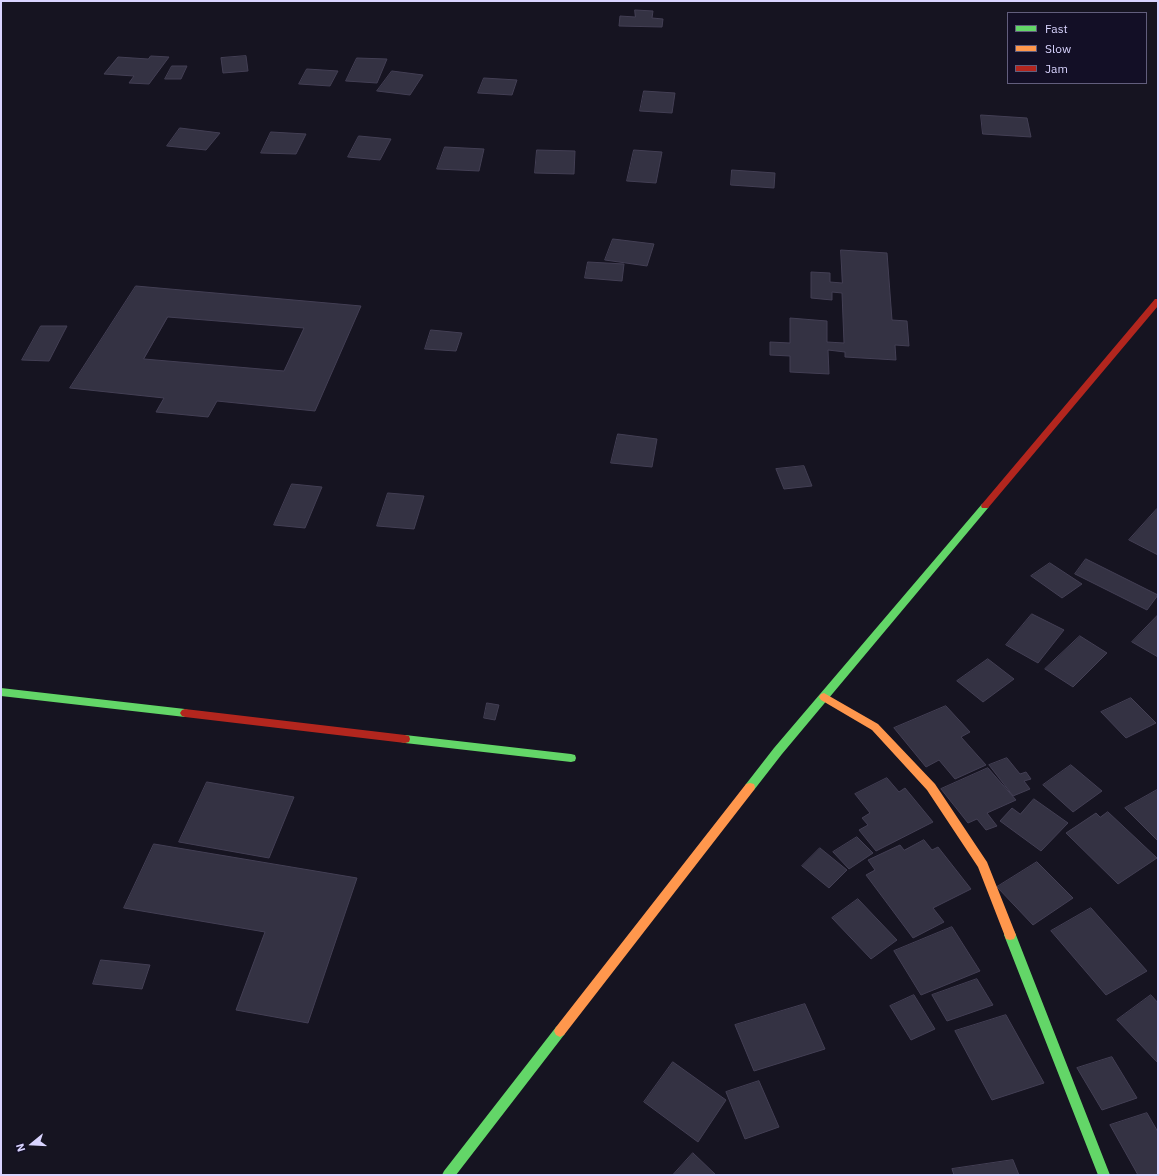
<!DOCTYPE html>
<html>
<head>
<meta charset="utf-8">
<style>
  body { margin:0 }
  #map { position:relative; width:1159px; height:1176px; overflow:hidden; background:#161421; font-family:"IBM Plex Sans",sans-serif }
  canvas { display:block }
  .frame { position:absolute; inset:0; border:2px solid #d9d4ff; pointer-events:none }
  .legend { position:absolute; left:1007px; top:12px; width:140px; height:72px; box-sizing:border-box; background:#130f26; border:1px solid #625e7d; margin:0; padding:5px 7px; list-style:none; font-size:12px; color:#d9d4ff }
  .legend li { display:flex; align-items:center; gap:8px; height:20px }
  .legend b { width:20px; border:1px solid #625e7d }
  .north { position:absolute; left:12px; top:1124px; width:40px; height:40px; -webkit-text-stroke:3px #130f26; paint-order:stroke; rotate:252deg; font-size:11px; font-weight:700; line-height:16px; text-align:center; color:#d9d4ff }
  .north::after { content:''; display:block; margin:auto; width:14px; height:18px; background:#d9d4ff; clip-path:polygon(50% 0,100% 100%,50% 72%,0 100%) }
</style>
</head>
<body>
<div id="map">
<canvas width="1159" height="1176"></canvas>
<div class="frame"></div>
<ul class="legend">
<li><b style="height:5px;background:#63d668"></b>Fast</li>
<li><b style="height:5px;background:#ff974d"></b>Slow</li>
<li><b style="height:5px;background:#b3261e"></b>Jam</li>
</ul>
<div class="north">N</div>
</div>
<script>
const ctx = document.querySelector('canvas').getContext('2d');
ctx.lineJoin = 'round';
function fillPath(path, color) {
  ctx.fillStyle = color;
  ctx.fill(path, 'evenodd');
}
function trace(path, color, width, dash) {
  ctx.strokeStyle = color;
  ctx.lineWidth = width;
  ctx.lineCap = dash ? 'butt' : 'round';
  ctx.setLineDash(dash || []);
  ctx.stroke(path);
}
const building = new Path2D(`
  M635,10L653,11L652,18L663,19L662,27L619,26L620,16L635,17Z
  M151,56L169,57L149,84L129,83L134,76L104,74L118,57L148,59Z
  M246,56L248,71L223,73L221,58Z
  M357,58L387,59L377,83L346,81Z
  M172,66H187L181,79H165Z
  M307,69L338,71L330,86L299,84Z
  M392,71L423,75L410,95L377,91Z
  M484,78L517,80L512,95L478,93Z
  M644,91L675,93L672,113L640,111Z
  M981,115L1027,118L1031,137L983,134Z
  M180,128L220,133L206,150L167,146Z
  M271,132L306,134L296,154L261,153Z
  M359,136L391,139L380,160L348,157Z
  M445,147L484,149L479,171L437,169Z
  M537,150L575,151L574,174L535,173Z
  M634,150L662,152L656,183L627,181Z
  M732,170L775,173L774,188L731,185Z
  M613,239L654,244L647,266L605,260Z
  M841,250L887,253L892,320L907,321L909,346L895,345L896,360L845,357V352L828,350L829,374L790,372V356L770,355V342L790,343V318L827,321V342L844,343L842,293L832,292V300L811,298V272L830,273V282L842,283Z
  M588,262L624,264L622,281L585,278Z
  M136,286L361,306L315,411L217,401L208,417L156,412L164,398L70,388ZM168,317L304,328L284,371L144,359Z
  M41,326H67L49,361L22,360Z
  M431,330L462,333L456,351L425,349Z
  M618,434L657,439L652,467L611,463Z
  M804,466L812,486L784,489L776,469Z
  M292,484L322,487L305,528L274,525Z
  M388,493L424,496L414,529L377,526Z
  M1157,509L1158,510V555L1129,540Z
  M1086,559L1158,595L1147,610L1075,574Z
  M1050,563L1082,584L1062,598L1031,576Z
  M1032,614L1064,630L1038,663L1006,645Z
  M1158,615V657L1132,642Z
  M1080,636L1107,653L1073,687L1045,669Z
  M988,659L1014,679L983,702L957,681Z
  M1131,698L1156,723L1126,738L1101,712Z
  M487,703L499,705L495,720L484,718Z
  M946,706L970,732L961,737L986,765L955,779L939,760L926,767L894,728Z
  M1007,758L1020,774L1026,772L1031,779L1024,781L1030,789L1013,796L989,765Z
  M1071,765L1102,791L1073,812L1043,785Z
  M988,768L1016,800L987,813L997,826L986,830L977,819L968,823L941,789Z
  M887,778L899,792L905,788L933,822L876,851L859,830L868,825L862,818L870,813L855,794Z
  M207,782L294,797L269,858L179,842Z
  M1157,790L1158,791V841L1125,808Z
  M1034,799L1068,823L1041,851L1000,821L1012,808L1020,814Z
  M1108,812L1157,858L1118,884L1066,833L1096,813L1100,817Z
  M857,837L873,853L849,869L833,852Z
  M924,840L932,850L938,847L971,889L933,908L944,922L913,938L866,875L875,870L868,860L900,845L904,850Z
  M154,844L357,878L308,1023L236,1010L265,932L124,908Z
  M820,848L847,870L829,888L802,866Z
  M1037,862L1073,898L1033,925L997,887Z
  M858,899L897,940L871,959L832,918Z
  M1091,908L1147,971L1106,995L1051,931Z
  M952,927L980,971L921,995L894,951Z
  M101,960L150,965L142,989L93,984Z
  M977,979L993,1005L947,1021L932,995Z
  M914,995L935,1029L911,1040L890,1006Z
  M1151,995L1158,1003L1157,1062L1117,1020Z
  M805,1004L825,1049L754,1071L735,1025Z
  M1006,1015L1044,1083L992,1100L955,1031Z
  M1112,1057L1137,1098L1102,1110L1077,1068Z
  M673,1062L726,1100L698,1142L644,1102Z
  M759,1081L779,1127L745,1139L726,1092Z
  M1147,1113L1158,1132V1175H1138L1110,1125Z
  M693,1153L716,1175H673Z
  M1013,1160L1019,1175H954L952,1169Z`);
fillPath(building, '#343243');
trace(building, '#433f54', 1);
fillPath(new Path2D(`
  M985,503L988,504L989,506L988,508L782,754L754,790L750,791L746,790L745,787L746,784L774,748L982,504Z
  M1,688L185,709L188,710L190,713L188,716L185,717L1,696Z
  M405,735L571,754L575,755L576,758L575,761L571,762L405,743L401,742L400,739L401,736Z
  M1010,930L1014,931L1016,935L1110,1175H1098L1004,935L1006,931Z
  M560,1025L564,1027L566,1031L564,1035L456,1175H442L444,1171L556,1027Z`), '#63d668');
fillPath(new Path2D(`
  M824,693L878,724L935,784L987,862L1016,935L1014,939L1010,940L1006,939L978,867L927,790L872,730L821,700L819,697L821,694Z
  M750,783L754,784L755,787L754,790L564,1035L560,1037L556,1035L554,1031L556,1027L746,784Z`), '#ff974d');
fillPath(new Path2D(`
  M1155,299H1158V306L988,508H982L981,506L982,504Z
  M185,709L405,735L409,736L410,739L409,742L405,743L185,717L182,716L180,713L182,710Z`), '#b3261e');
</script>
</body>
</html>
